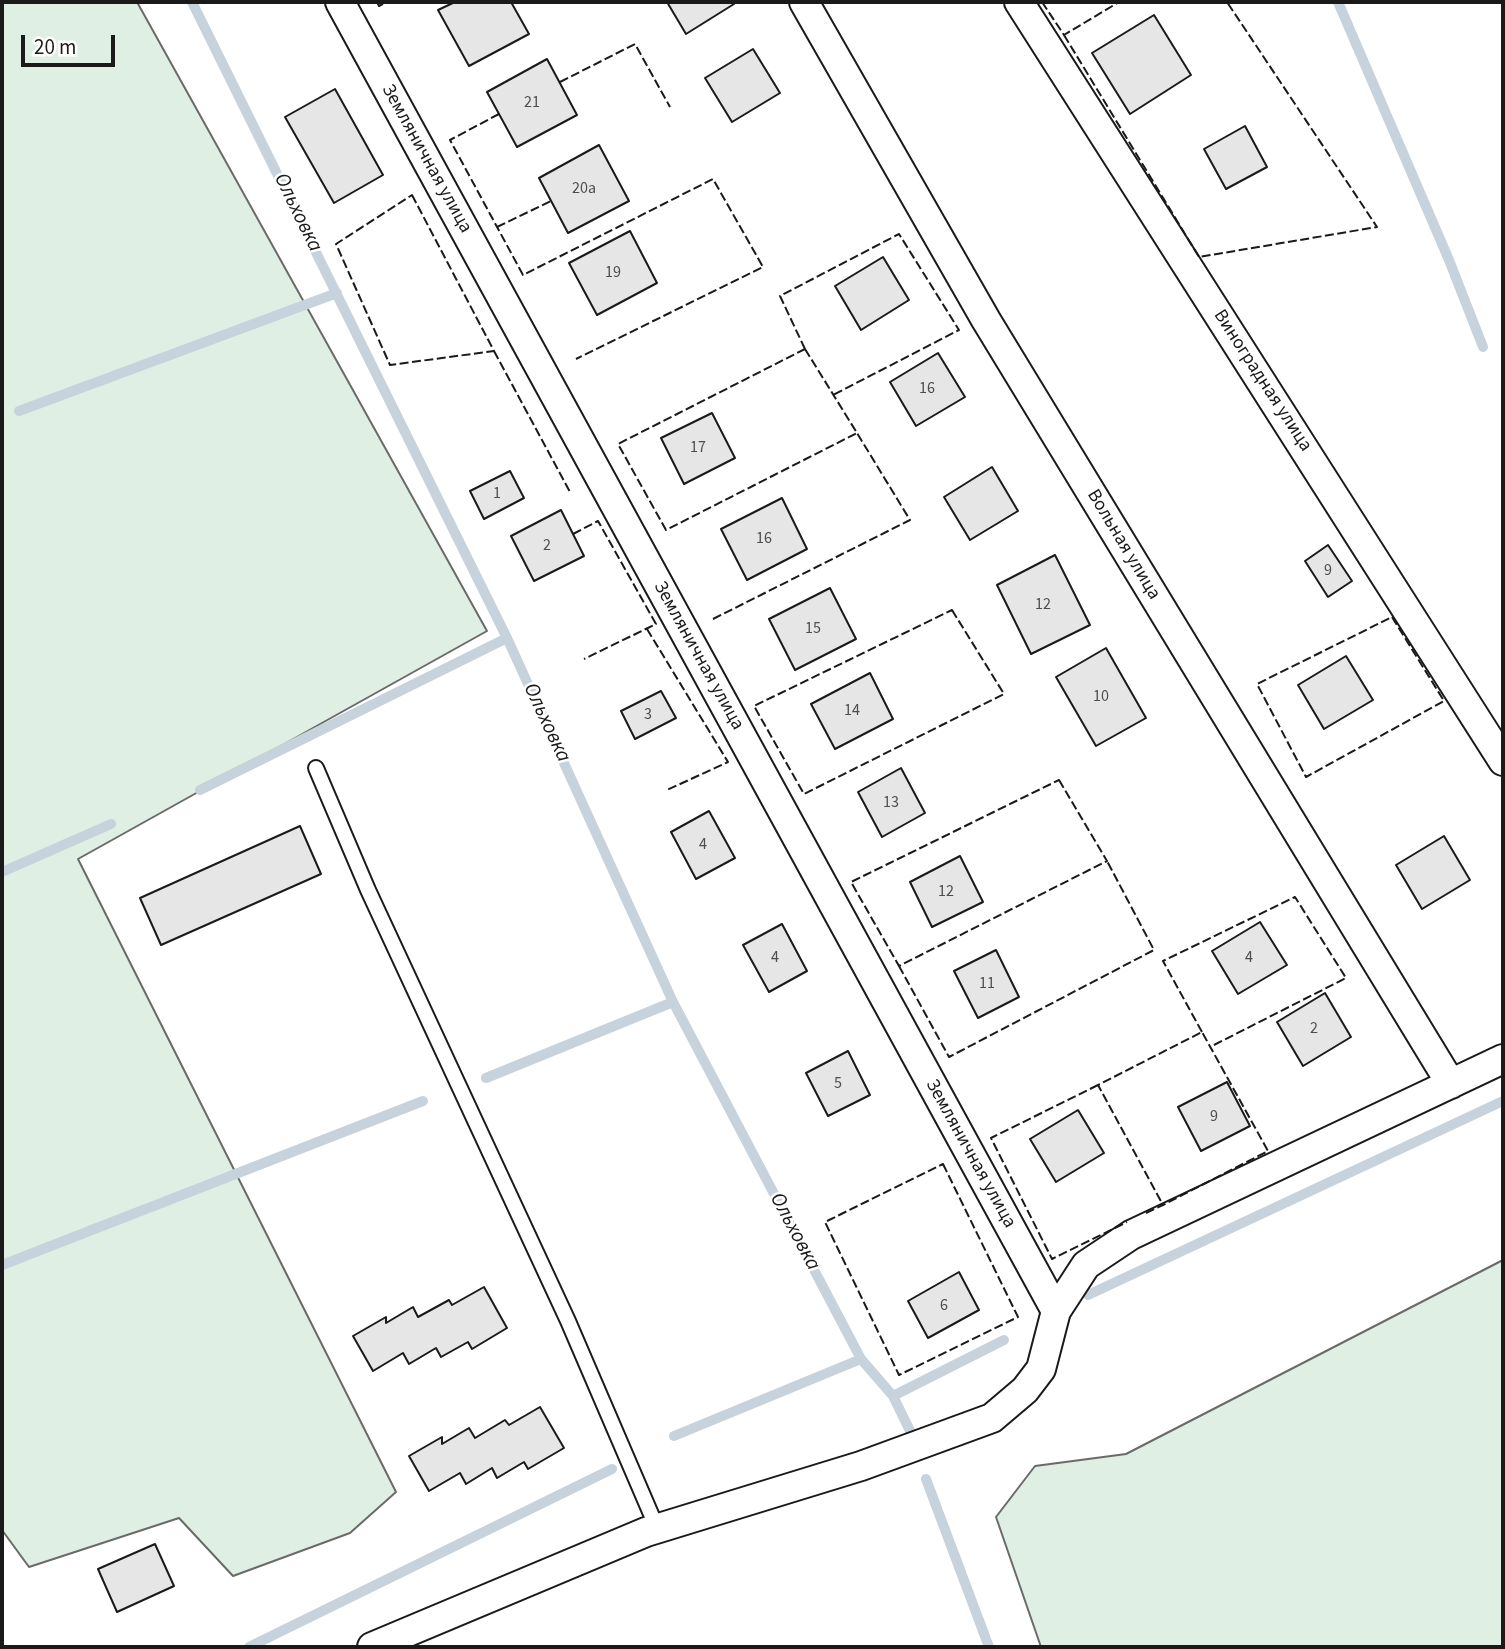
<!DOCTYPE html>
<html>
<head>
<meta charset="utf-8">
<style>
  body { margin:0 }
  #map { position:relative; width:1505px; height:1649px; overflow:hidden; background:#fff; font-family:"Source Sans 3",sans-serif }
  canvas { display:block }
  .frame { position:absolute; inset:0; border:4px solid #1a1a1a; pointer-events:none }
  .scale { position:absolute; left:21px; top:35px; width:94px; height:32px; box-sizing:border-box; border:4px solid #1a1a1a; border-top:0; padding-left:9px; font-size:21px; line-height:24px; white-space:nowrap; color:#1a1a1a; -webkit-text-stroke:5px #fff; paint-order:stroke }
</style>
</head>
<body>
<div id="map">
<canvas width="1505" height="1649"></canvas>
<div class="frame"></div>
<div class="scale">20 m</div>
</div>
<script>
const ctx = document.querySelector('canvas').getContext('2d');
ctx.lineJoin = 'round';
function fillPath(path, color) {
  ctx.fillStyle = color;
  ctx.fill(path, 'evenodd');
}
function trace(path, color, width, dash) {
  ctx.strokeStyle = color;
  ctx.lineWidth = width;
  ctx.lineCap = dash ? 'butt' : 'round';
  ctx.setLineDash(dash || []);
  ctx.stroke(path);
}
function label(font, color, halo, rows, align = 'center') {
  ctx.font = font + ' "Source Sans 3",sans-serif';
  ctx.lineWidth = 5;
  ctx.setLineDash([]);
  ctx.textBaseline = 'middle';
  ctx.strokeStyle = halo;
  ctx.fillStyle = color;
  for (const [text, x, y, turn = 0] of rows) {
    ctx.save();
    ctx.translate(x, y);
    ctx.rotate((+turn || 0) * Math.PI / 180);
    ctx.textAlign = isNaN(turn) ? turn : align;
    if (halo) ctx.strokeText(text, 0, 0);
    ctx.fillText(text, 0, 0);
    ctx.restore();
  }
}
const green = new Path2D(`
  M2,2H137L487,631L78,859L396,1492L350,1533L233,1576L179,1518L29,1567L2,1530Z
  M1503,1260V1647H1041L996,1517L1035,1466L1126,1454Z`);
fillPath(green, '#e0efe3');
trace(green, '#6a6a6a', 2);
trace(new Path2D(`
  M192,2L507,638L673,1002L861,1359L893,1396L912,1435
  M1338,2L1449,260L1483,347
  M19,411L337,293
  M200,790L507,638
  M2,872L111,824
  M486,1078L673,1002
  M2,1265L423,1101
  M1088,1295L1503,1101
  M893,1396L1004,1340
  M674,1436L861,1359
  M926,1479L989,1647
  M249,1647L612,1469`), '#c6d2dc', 10);
const building = new Path2D(`
  M455,2H511L529,34L469,66L438,10Z
  M667,2H733L734,4L686,34Z
  M1154,15L1191,75L1130,114L1092,53Z
  M753,49L780,93L732,122L705,78Z
  M547,59L577,115L517,147L487,92Z
  M335,89L383,175L334,203L285,117Z
  M1245,126L1267,167L1226,189L1204,149Z
  M599,145L629,201L568,233L539,178Z
  M630,231L657,283L597,315L569,263Z
  M883,257L909,300L861,330L835,286Z
  M938,353L965,397L916,426L890,382Z
  M712,413L735,458L684,484L661,438Z
  M992,467L1018,511L970,540L944,497Z
  M510,471L524,498L484,519L470,491Z
  M782,498L807,549L747,580L721,529Z
  M561,510L584,556L534,581L511,536Z
  M1328,545L1352,581L1328,597L1305,561Z
  M1055,555L1090,625L1031,654L997,585Z
  M830,588L856,639L795,670L769,619Z
  M1106,648L1146,718L1096,746L1056,677Z
  M1346,656L1373,700L1324,729L1298,685Z
  M870,673L893,719L835,749L811,704Z
  M661,691L676,718L635,739L621,711Z
  M901,768L925,813L882,837L858,792Z
  M709,811L735,858L696,879L671,832Z
  M300,826L321,874L161,945L140,898Z
  M1444,836L1470,880L1422,909L1396,865Z
  M960,856L983,902L932,927L910,882Z
  M1260,922L1287,965L1238,994L1212,951Z
  M782,924L807,971L769,992L743,945Z
  M996,950L1019,997L978,1018L954,971Z
  M1325,993L1351,1037L1303,1066L1277,1022Z
  M848,1051L870,1095L828,1116L806,1073Z
  M1227,1082L1250,1126L1201,1151L1178,1107Z
  M1078,1110L1104,1153L1056,1182L1030,1139Z
  M959,1272L979,1310L928,1338L908,1301Z
  M484,1287L507,1328L472,1349L468,1342L441,1357L436,1348L409,1364L403,1353L373,1371L353,1336L386,1317V1323L413,1307L418,1317L449,1300L452,1305Z
  M540,1407L564,1448L528,1469L524,1462L497,1478L492,1468L466,1484L460,1473L429,1491L409,1456L442,1437V1444L469,1428L475,1438L505,1420L509,1425Z
  M155,1544L174,1586L117,1612L98,1569Z`);
fillPath(building, '#e6e6e6');
trace(building, '#1a1a1a', 2);
const lane = new Path2D(`
  M316,768L368,890L568,1321L657,1528`);
const street = new Path2D(`
  M340,2L1056,1311
  M804,2L986,320L1451,1084
  M1019,2L1503,761
  M372,1647L646,1532L861,1466L992,1418L1025,1390L1041,1369L1056,1311L1086,1265L1131,1235L1503,1059`);
trace(lane, '#1a1a1a', 18);
trace(street, '#1a1a1a', 32);
trace(lane, '#fff', 14);
trace(street, '#fff', 28);
trace(new Path2D(`
  M377,2L379,6L387,2
  M1042,2L1064,35L1119,2
  M1064,35L1199,257L1377,227L1227,2
  M560,82L635,44L670,107
  M499,114L450,140L523,275L713,179L763,267L576,359
  M412,195L494,351L390,365L336,244Z
  M497,227L551,201
  M805,349L857,433L666,530L618,444Z
  M805,349L780,296L899,234L959,330L833,395
  M494,351L570,492
  M573,534L598,521L656,624L584,659
  M952,610L1004,694L804,794L754,706Z
  M1392,617L1444,701L1306,777L1257,684Z
  M713,619L910,520L857,433
  M647,629L728,762L667,790
  M1059,780L1107,861L899,966L851,882Z
  M899,966L949,1057L1154,950L1107,861
  M1202,1032L1163,961L1295,897L1346,978L1210,1047
  M1098,1085L991,1138L1052,1259L1127,1222
  M943,1164L1018,1317L899,1375L825,1222Z
  M1146,1213L1163,1205L1268,1151L1202,1032L1098,1085L1163,1205`), '#1a1a1a', 2, [9, 3.5]);
label('16px', '#4d4d4d', null, [
  ["21",532,103],
  ["20а",584,189],
  ["19",613,273],
  ["16",927,389],
  ["17",698,448],
  ["1",497,494],
  ["16",764,539],
  ["2",547,546],
  ["9",1328,571],
  ["12",1043,605],
  ["15",813,629],
  ["10",1101,697],
  ["14",852,711],
  ["3",648,715],
  ["13",891,803],
  ["4",703,845],
  ["12",946,892],
  ["4",775,958],
  ["4",1249,958],
  ["11",987,984],
  ["2",1314,1029],
  ["5",838,1084],
  ["9",1214,1117],
  ["6",944,1306]
]);
label('19px', '#1a1a1a', '#fff', [
  ["Земляничная улица",426,159,61],
  ["Виноградная улица",1262,381,57],
  ["Вольная улица",1123,545,59],
  ["Земляничная улица",698,656,61],
  ["Земляничная улица",970,1154,61]
]);
label('italic 21px', '#1a1a1a', '#fff', [
  ["Ольховка",297,213,64],
  ["Ольховка",546,723,65],
  ["Ольховка",794,1232,62]
]);
</script>
</body>
</html>
